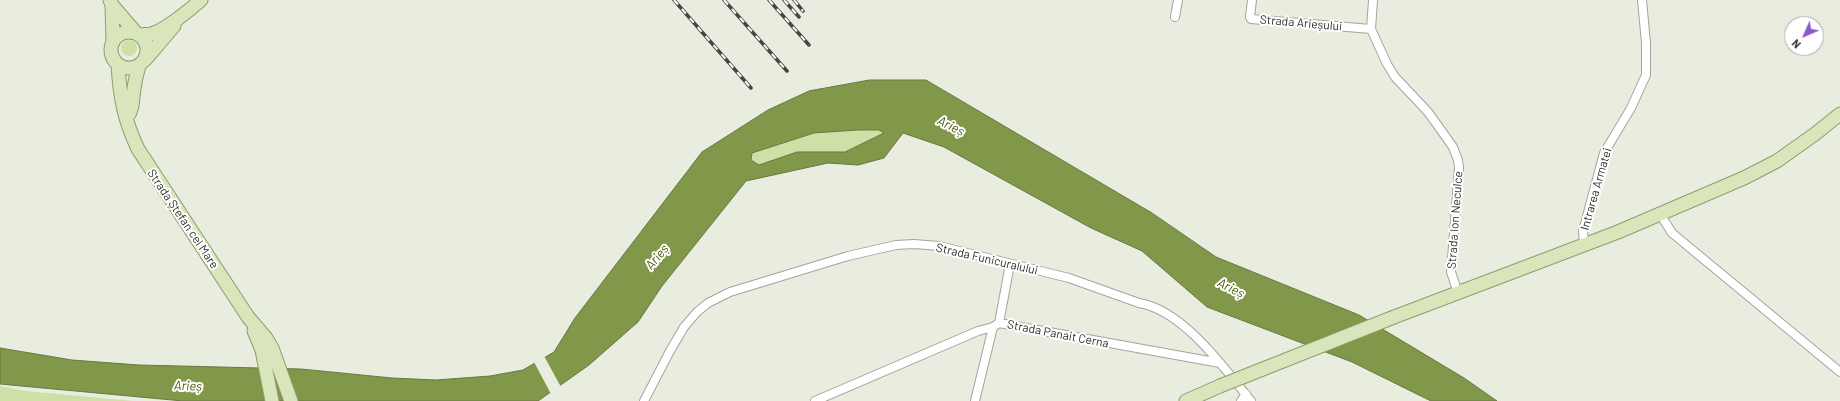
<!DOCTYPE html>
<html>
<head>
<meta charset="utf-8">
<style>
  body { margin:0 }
  #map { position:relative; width:1840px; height:401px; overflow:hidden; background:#e8ede0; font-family:Barlow,sans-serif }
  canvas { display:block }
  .north { position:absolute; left:1784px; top:16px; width:40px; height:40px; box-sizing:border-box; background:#fff; border:1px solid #abacaa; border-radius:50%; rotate:225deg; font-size:11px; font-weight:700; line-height:16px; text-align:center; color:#2e302b }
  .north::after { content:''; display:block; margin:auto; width:14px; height:18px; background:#8e56cd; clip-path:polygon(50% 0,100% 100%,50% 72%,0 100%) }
</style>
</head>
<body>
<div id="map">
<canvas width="1840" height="401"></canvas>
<div class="north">N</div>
</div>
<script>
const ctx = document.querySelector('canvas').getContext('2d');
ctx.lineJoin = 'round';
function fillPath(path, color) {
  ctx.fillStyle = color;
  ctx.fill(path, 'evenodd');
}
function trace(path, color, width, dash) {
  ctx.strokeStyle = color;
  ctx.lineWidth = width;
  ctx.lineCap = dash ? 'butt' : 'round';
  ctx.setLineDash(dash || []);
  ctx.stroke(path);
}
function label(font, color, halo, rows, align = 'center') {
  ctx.font = font + ' Barlow,sans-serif';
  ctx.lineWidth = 4;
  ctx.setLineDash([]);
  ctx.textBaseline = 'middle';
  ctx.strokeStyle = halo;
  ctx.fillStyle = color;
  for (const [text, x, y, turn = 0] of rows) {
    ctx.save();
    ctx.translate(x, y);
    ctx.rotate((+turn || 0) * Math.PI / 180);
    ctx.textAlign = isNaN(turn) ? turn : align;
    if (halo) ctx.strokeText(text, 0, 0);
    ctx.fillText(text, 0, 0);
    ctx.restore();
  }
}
fillPath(new Path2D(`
  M121 48a8 8 0 1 1 16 0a8 8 0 1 1-16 0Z
  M859,130H879L885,133L845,152H797L759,165L751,160L752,153L814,133Z
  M0,386L25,391L133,401H0Z`), '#cde0a6');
const water = new Path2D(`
  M870,80H926L1152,213L1216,257L1359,315L1464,378L1497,401H1431L1352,362L1207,307L1142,251L1091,228L944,147L903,133L884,158L858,165L828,163L746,181L662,286L638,322L589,365L538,401H183L0,384V348L72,360L139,365L301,369L392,378L436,380L490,376L523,370L554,352L575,318L702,152L768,110L809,91ZM859,130H879L884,133L845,152H797L759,165L751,160L752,153L814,133Z`);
fillPath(water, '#81974a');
trace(water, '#687841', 1);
fillPath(new Path2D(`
  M544,356L561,387L551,394L534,362Z`), '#e8ede0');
const street = new Path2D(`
  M1252,0L1250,17L1251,19L1371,29
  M1373,0L1371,29L1387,64L1395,77L1428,112L1453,147L1458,160L1459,168L1451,272L1458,293
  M1175,17L1178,0
  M1660,214L1672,233L1840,372
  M1584,244L1583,231L1604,153L1631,108L1646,75V43L1642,0
  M999,323L1010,264
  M644,401L670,351L684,327L697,312L708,303L730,292L848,256L896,245L914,244L939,246L1069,278L1139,303C1183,310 1224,368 1251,401
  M815,401L978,331L993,327L999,323L1220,363
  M975,401L993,327
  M1241,401L1246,394`);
const primary = new Path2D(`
  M110,0L112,5L113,41
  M112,5L136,33
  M111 50a18 18 0 1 1 36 0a18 18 0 1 1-36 0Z
  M139,35C143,34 148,35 151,34C164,31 191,9 201,0
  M145,60L174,26
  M118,65C120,97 124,120 138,149L248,317L266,338L272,348L291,401
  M127,117C134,108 132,99 134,89C135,81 137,73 139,66
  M1394,317L1618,232L1744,178L1777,161L1815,134L1840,114
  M254,331L262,350L272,401
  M1186,401L1220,386`);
trace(street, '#a2a69a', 10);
trace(primary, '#8d9c6c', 15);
trace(street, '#fff', 8);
trace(primary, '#d9e6bc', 13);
const rail = new Path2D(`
  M674,0L751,88
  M724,0L787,71
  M769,0L809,45
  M784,0L799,17
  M794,0L803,11`);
trace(rail, '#444640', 3.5);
trace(rail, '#fff', 2, [6]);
const primaryBridge = new Path2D(`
  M1220,386L1394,317`);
trace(primaryBridge, '#8d9c6c', 15, []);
trace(primaryBridge, '#d9e6bc', 13);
label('12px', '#2e302b', '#fff', [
  ["Strada Arieșului",1301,23,5],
  ["Intrarea Armatei",1596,189,-74],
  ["Strada Ștefan cel Mare",183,219,56],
  ["Strada Ion Neculce",1455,220,-86],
  ["Strada Funicuralului",987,259,13],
  ["Strada Panait Cerna",1058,334,11]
]);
label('italic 13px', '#4a5e02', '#fff', [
  ["Arieș",951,126,27],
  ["Arieș",657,257,-50],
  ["Arieș",1231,288,27],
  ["Arieș",188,386,2]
]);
</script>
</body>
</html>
